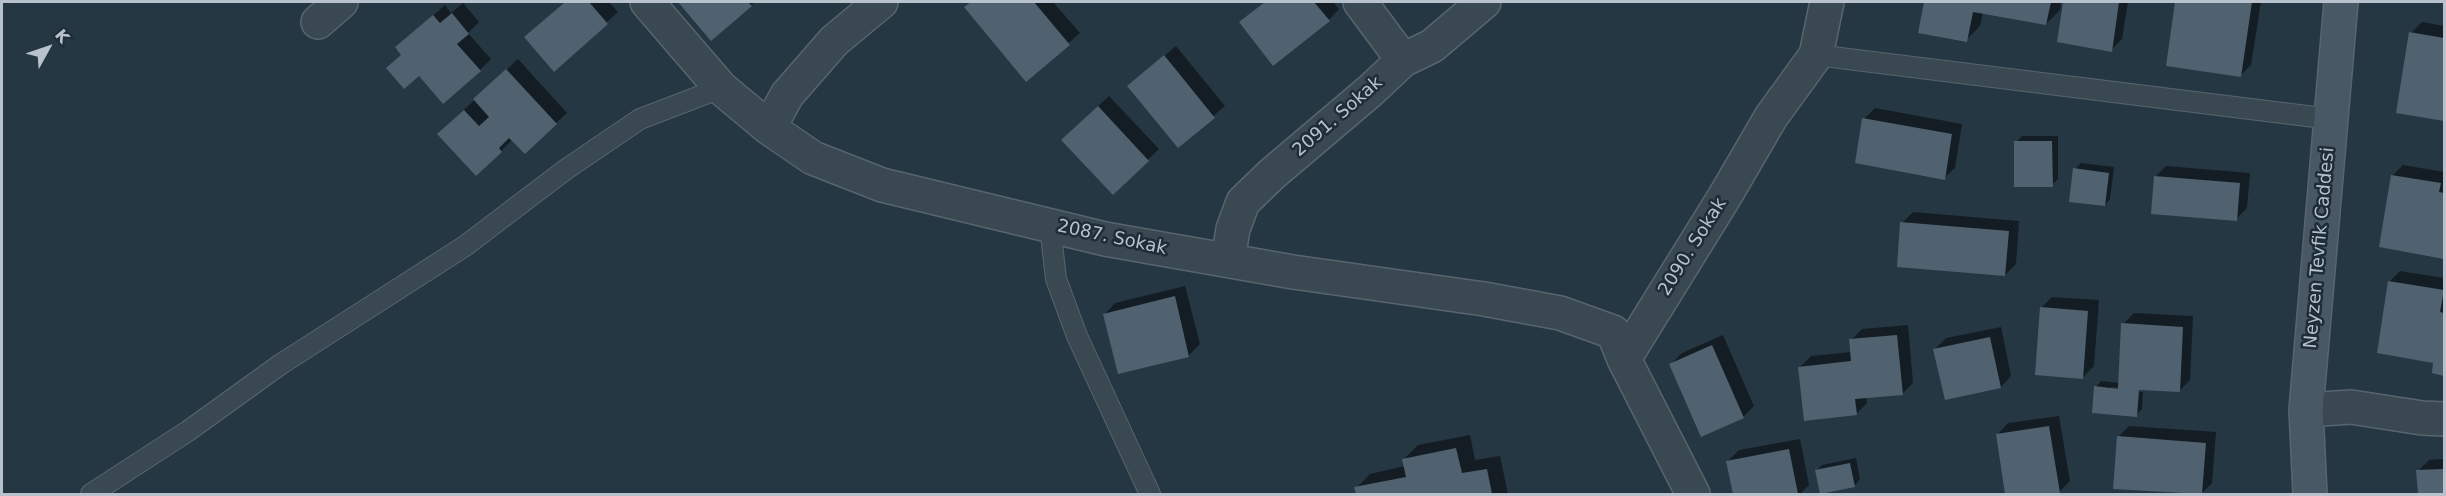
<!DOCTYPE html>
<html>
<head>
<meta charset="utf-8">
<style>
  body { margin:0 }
  #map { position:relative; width:2446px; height:496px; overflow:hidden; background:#253743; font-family:"DejaVu Sans",sans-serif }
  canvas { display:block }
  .frame { position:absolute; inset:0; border:3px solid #b7c2cc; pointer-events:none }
  .north { position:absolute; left:18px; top:18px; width:60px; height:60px; -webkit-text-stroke:4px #1f2d38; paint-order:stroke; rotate:50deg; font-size:16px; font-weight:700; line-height:24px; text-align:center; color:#b7c2cc }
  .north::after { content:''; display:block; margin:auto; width:21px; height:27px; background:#b7c2cc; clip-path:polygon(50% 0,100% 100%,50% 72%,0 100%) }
</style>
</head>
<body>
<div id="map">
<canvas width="2446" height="496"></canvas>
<div class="frame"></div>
<div class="north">K</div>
</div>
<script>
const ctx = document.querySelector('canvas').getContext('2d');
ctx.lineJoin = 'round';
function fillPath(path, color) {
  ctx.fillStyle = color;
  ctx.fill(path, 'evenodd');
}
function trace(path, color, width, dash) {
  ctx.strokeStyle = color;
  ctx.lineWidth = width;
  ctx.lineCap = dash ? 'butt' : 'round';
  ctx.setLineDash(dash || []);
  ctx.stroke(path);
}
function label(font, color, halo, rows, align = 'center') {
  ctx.font = font + ' "DejaVu Sans",sans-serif';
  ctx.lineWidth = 5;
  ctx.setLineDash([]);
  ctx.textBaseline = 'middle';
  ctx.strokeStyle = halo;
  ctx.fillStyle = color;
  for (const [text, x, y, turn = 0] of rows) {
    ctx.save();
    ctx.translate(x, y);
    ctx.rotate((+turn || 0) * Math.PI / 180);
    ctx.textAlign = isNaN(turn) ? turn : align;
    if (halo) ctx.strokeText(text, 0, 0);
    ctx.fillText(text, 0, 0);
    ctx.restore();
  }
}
fillPath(new Path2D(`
  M565,2H609L618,12L554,69L537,26Z
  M680,2H755L711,38Z
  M972,2H1053L1080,33L1026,80L966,8Z
  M1265,2H1333L1339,9L1329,20L1241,23Z
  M1926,2H2061L2060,10L2046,24L1983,12L1980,26L1966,40L1920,32Z
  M2065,2H2128L2122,39L2111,50L2059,41Z
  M2176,2H2261L2251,65L2240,76L2167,65Z
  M463,3L479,22L468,33L491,59L480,70L403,54L397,47L445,5L451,13Z
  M2422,22L2444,26V119L2398,112L2411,33Z
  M1176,46L1225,106L1178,146L1129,86Z
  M518,59L567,113L556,123L513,139L501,151L450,123Z
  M1109,96L1159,149L1113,193L1074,129Z
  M1875,108L1962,124L1955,168L1944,178L1864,119Z
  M2022,136H2058V179L2052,185L2016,142Z
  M2081,163L2114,167L2110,199L2105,205L2075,169Z
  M2403,165L2444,172V257L2381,246L2392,176Z
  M2166,166L2250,173L2247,208L2236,219L2155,177Z
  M1913,212L2019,221L2016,264L2005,275L1902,223Z
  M2400,271L2444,278V374L2433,372L2435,361L2389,282Z
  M1185,286L1200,344L1189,355L1119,372L1105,314L1115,303Z
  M2052,297L2099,300L2094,366L2083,377L2041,308Z
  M2134,313L2193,316L2190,380L2179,391L2111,387V390L2143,392L2142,409L2136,415L2096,387L2101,381L2120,383L2123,324Z
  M1908,325L1913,383L1902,394L1866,397L1867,403L1856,414L1800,367L1811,356L1852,352L1851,340L1862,329Z
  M2001,327L2011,376L2001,387L1935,349L1946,338Z
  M1723,335L1754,406L1743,417L1671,364L1682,353Z
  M2059,416L2070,481L2059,492L2041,494H2007L1998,434L2008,423Z
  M2129,426L2216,432L2212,483L2201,494L2118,437Z
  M1470,435L1475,460L1500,456L1508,494H1357L1356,488L1370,474L1405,466L1404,459L1418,445Z
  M1800,439L1809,485L1800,494H1734L1728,461L1739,450Z
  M1856,458L1860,479L1855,485L1816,471L1822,465Z
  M2444,459V494H2419L2418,471L2429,460Z`), '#0007');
fillPath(new Path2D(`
  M565,2H589L608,24L554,72L524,37Z
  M678,2H748L752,6L711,41Z
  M971,2H1034L1070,45L1026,82L964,7Z
  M1265,2H1314L1330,21L1273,66L1239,22Z
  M1924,2H2051L2046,25L1973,12L1967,42L1918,33Z
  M2063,2H2119L2112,52L2057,42Z
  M2175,2H2252L2241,77L2166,66Z
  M452,13L469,34L457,44L481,71L443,104L419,76L404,89L386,68L401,55L395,47L433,15L440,23Z
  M2409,32L2444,38V121L2396,113Z
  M1164,55L1215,118L1178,148L1127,86Z
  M506,69L557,124L525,154L509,138L499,148L502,152L476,176L437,134L464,110L479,126L489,117L473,99Z
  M1098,106L1149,161L1113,195L1061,140Z
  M1862,118L1952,134L1945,180L1855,163Z
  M2014,141H2052L2053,187H2014Z
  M2073,168L2109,173L2105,206L2069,202Z
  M2391,175L2441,183L2439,192L2444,193V259L2379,247Z
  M2154,176L2240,183L2237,221L2151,214Z
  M1900,222L2009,231L2005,276L1897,267Z
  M2388,281L2444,290L2440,312L2444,313V376L2432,373L2433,363L2377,353Z
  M1175,296L1189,357L1118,374L1103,314Z
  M2040,307L2088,311L2083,379L2035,375Z
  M2121,323L2183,327L2180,392L2139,390L2137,417L2092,413L2094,386L2118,389Z
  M1897,335L1903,395L1855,399L1857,415L1804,421L1798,367L1851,361L1849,339Z
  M1990,337L2001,388L1945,400L1933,349Z
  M1712,345L1744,418L1701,437L1669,364Z
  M2049,426L2060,493L2005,494L1996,434Z
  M2117,436L2206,443L2202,494L2113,489Z
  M1456,448L1462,473L1487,469L1492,494H1356L1354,487L1406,477L1402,459Z
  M1789,449L1798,494H1733L1726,461Z
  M1850,463L1855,487L1820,494L1815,470Z
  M2444,469V494H2418L2416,470Z`), '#506270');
const lane = new Path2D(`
  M1816,55L2331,119
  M1050,226L1056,279L1077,336L1150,494
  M91,494L188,431L281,364L465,246L565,170L640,119L721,88`);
const street = new Path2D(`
  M647,2L721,88L769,128L813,158L882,185L1105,239L1293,272L1484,299L1560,313L1613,332L1624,359L1693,494
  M1360,2L1403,60
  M318,22L341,2
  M769,128L787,95L834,41L881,2
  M1228,260L1233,229L1243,202L1272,174L1370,91L1403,60L1432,46L1484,2
  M1624,359L1725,196L1771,117L1816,55L1827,2
  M2306,410L2351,407L2422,418L2444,419`);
const secondary = new Path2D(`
  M2310,494L2306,410L2341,2`);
trace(lane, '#58656f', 22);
trace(street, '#58656f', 36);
trace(secondary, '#58656f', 36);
trace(lane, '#3a4852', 20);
trace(street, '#3a4852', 33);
trace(secondary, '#485865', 33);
label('18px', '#b7c2cc', '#1f2d38', [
  ["2091. Sokak",1338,117,-41],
  ["2087. Sokak",1112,238,12],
  ["2090. Sokak",1693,247,-58],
  ["Neyzen Tevfik Caddesi",2320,248,-85]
]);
</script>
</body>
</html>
